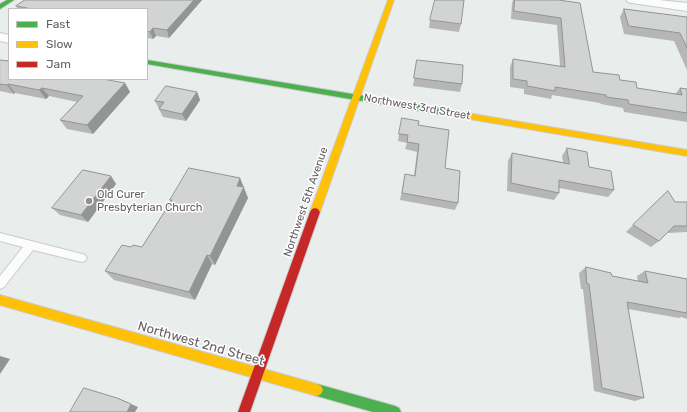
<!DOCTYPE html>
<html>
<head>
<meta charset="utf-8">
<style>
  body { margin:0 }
  #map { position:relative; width:687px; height:412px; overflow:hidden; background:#e9eeec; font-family:Rubik,sans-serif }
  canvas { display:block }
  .legend { position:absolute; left:8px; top:8px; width:140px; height:72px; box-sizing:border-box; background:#fff; border:1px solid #c2bfc1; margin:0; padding:5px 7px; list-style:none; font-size:12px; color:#675e64 }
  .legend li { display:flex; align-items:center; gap:8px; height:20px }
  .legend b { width:20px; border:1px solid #c2bfc1 }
</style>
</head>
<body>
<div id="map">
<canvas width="687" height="412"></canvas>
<ul class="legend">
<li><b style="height:5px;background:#4caf50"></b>Fast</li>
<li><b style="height:5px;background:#ffc107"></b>Slow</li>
<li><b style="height:5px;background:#c62828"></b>Jam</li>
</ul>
</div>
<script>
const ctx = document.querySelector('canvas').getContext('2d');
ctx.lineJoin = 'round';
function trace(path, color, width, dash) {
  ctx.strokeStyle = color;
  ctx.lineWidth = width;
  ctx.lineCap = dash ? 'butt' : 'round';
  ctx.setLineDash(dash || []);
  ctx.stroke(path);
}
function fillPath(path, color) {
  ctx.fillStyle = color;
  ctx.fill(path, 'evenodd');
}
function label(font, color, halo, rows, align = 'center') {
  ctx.font = font + ' Rubik,sans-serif';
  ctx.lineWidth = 3;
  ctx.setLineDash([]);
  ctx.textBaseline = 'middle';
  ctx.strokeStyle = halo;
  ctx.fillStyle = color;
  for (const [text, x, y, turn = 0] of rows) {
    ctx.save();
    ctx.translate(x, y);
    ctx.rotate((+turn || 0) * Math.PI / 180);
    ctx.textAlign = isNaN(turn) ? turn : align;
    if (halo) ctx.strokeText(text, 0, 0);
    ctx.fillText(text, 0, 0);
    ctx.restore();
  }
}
const lane = new Path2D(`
  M0,233L82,254L85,255L87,258L85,261L82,262L33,250L4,287L0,289V276L23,247L0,241Z`);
const street = new Path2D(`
  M626,0H659L687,3V11L632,3L628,2Z
  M0,33L9,35V43L0,41Z`);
const fast = new Path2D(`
  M7,0H14L0,9V4Z
  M147,60L443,109L447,112L443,115L147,64Z
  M317,384L395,406L399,408L401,412H373L317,396L313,394L311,390L313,386Z`);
const slow = new Path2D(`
  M388,0H394L320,212L318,215H312L310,212Z
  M443,109L687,150V156L440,114V110Z
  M0,295L317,384L321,386L323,390L321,394L317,396L0,305Z`);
const jam = new Path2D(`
  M315,208L318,209L320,212L250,412H238L310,212L312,209Z`);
trace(lane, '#cacaca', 2);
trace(street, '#cacaca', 2);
trace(fast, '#cbcbcb', 2);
trace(slow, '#cbcbcb', 2);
trace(jam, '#cbcbcb', 2);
fillPath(lane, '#fcfcfc');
fillPath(street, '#fcfcfc');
fillPath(fast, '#4caf50');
fillPath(slow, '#ffc107');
fillPath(jam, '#c62828');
fillPath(new Path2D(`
  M25,0H202L169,38L156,36L153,39L147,38V9H18L16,6Z
  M513,0H558L593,72L620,80L637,88L675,94L680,88L687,89V122L624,112L623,108L601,104L600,103L552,95L551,99L524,94V89L510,87V67L513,59L560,66L557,25L511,19L512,3Z
  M624,9L687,17V70L674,41L624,34L620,17Z
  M430,20L461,24L459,32L429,28Z
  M0,60L9,79L125,83L130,92L93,134L67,129L60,120L77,102L49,96L46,99L15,93L14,94L0,91Z
  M417,60L462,84L460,92L413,86Z
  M197,92L200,100L186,121L163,117L159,109H160H159L155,101Z
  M418,125L445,168L458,203L455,210L400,200L405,174L414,176L417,152L405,149L407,143L398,141L399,134Z
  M567,148L614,190L608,197L559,188V193L554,200L507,191L508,161L512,153L563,162L562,156Z
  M111,176L116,184L88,222L60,215L52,208Z
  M240,178L248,198L215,265L212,264L195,300L114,280L105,271L131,247H142L171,202L170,200Z
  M668,191L675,202H687V232L667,233L659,241L651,247L626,232Z
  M586,267L612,276L638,281L637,276L645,271L687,279V319L681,317L679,318L628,309L644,398L635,401L594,391L583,289H581L579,273Z`), '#b5b6b5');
fillPath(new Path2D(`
  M194,0H202L169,38L167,30Z
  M153,28L156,36L153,39L150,32Z
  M125,83L130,92L93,134L87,125Z
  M8,84L15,93L14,94L7,85Z
  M42,88L49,96L46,99L39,90Z
  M197,92L200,100L186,121L182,114Z
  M111,176L116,184L88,222L81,215Z
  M240,178L248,198L215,265L210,256L237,186Z
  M207,255L212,264L195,300L189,292Z
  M0,356L10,359L0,374Z
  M117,398L138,407L135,412H127Z`), '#939494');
const building = new Path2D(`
  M25,0H194L167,30L153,28L150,32L147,31V9H32L16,6Z
  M435,0H464L461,24L430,20Z
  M515,0H558L580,3L593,72L619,75L620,80L636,82L637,88L682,95L680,88L687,89V113L629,104L628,100L606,97V95L555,87V91L527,86V81L513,79V59L565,67L561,18L514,11Z
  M624,9L687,17V48L680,33L629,26Z
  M0,60L9,61V79H103L125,83L87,125L60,120L83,96L42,88L39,90L8,84L7,85L0,84Z
  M417,60L463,65L462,84L414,78Z
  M166,86L197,92L182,114L159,109L164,102L155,101Z
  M402,118L419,121L418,125L449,130L445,168L460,171L458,203L402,193L405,174L415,176L419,144L407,142L408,135L399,134Z
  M567,148L587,152L589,167L611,171L614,190L559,180V193L511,183L512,153L569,164Z
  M189,168L240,178L237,186L244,187L210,256L207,255L189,292L105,271L122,245L131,247L133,245L142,247L172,200H170Z
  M83,170L111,176L81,215L52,208Z
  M668,191L675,202H687V226H674L659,241L633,225Z
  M586,267L611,273L612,276L648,283L645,271L687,279V313L627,302L644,398L602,388L589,284L587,283Z
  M84,388L117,398L131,404L127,412H70Z`);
fillPath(building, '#d2d4d3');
trace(building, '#939494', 1);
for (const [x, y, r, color] of [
  [89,201,4,"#949094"]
]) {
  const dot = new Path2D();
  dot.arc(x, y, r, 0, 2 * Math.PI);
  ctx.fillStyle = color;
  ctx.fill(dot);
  trace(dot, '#fff', 1.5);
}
label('11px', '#675e64', '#fff', [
  ["Northwest 3rd Street",417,107,10],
  ["Northwest 5th Avenue",306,202,-71]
]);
label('11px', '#675e64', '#fff', [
  ["Old Curer",97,195],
  ["Presbyterian Church",97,208]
], 'left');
label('13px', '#675e64', '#fff', [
  ["Northwest 2nd Street",201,344,16]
]);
</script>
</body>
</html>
